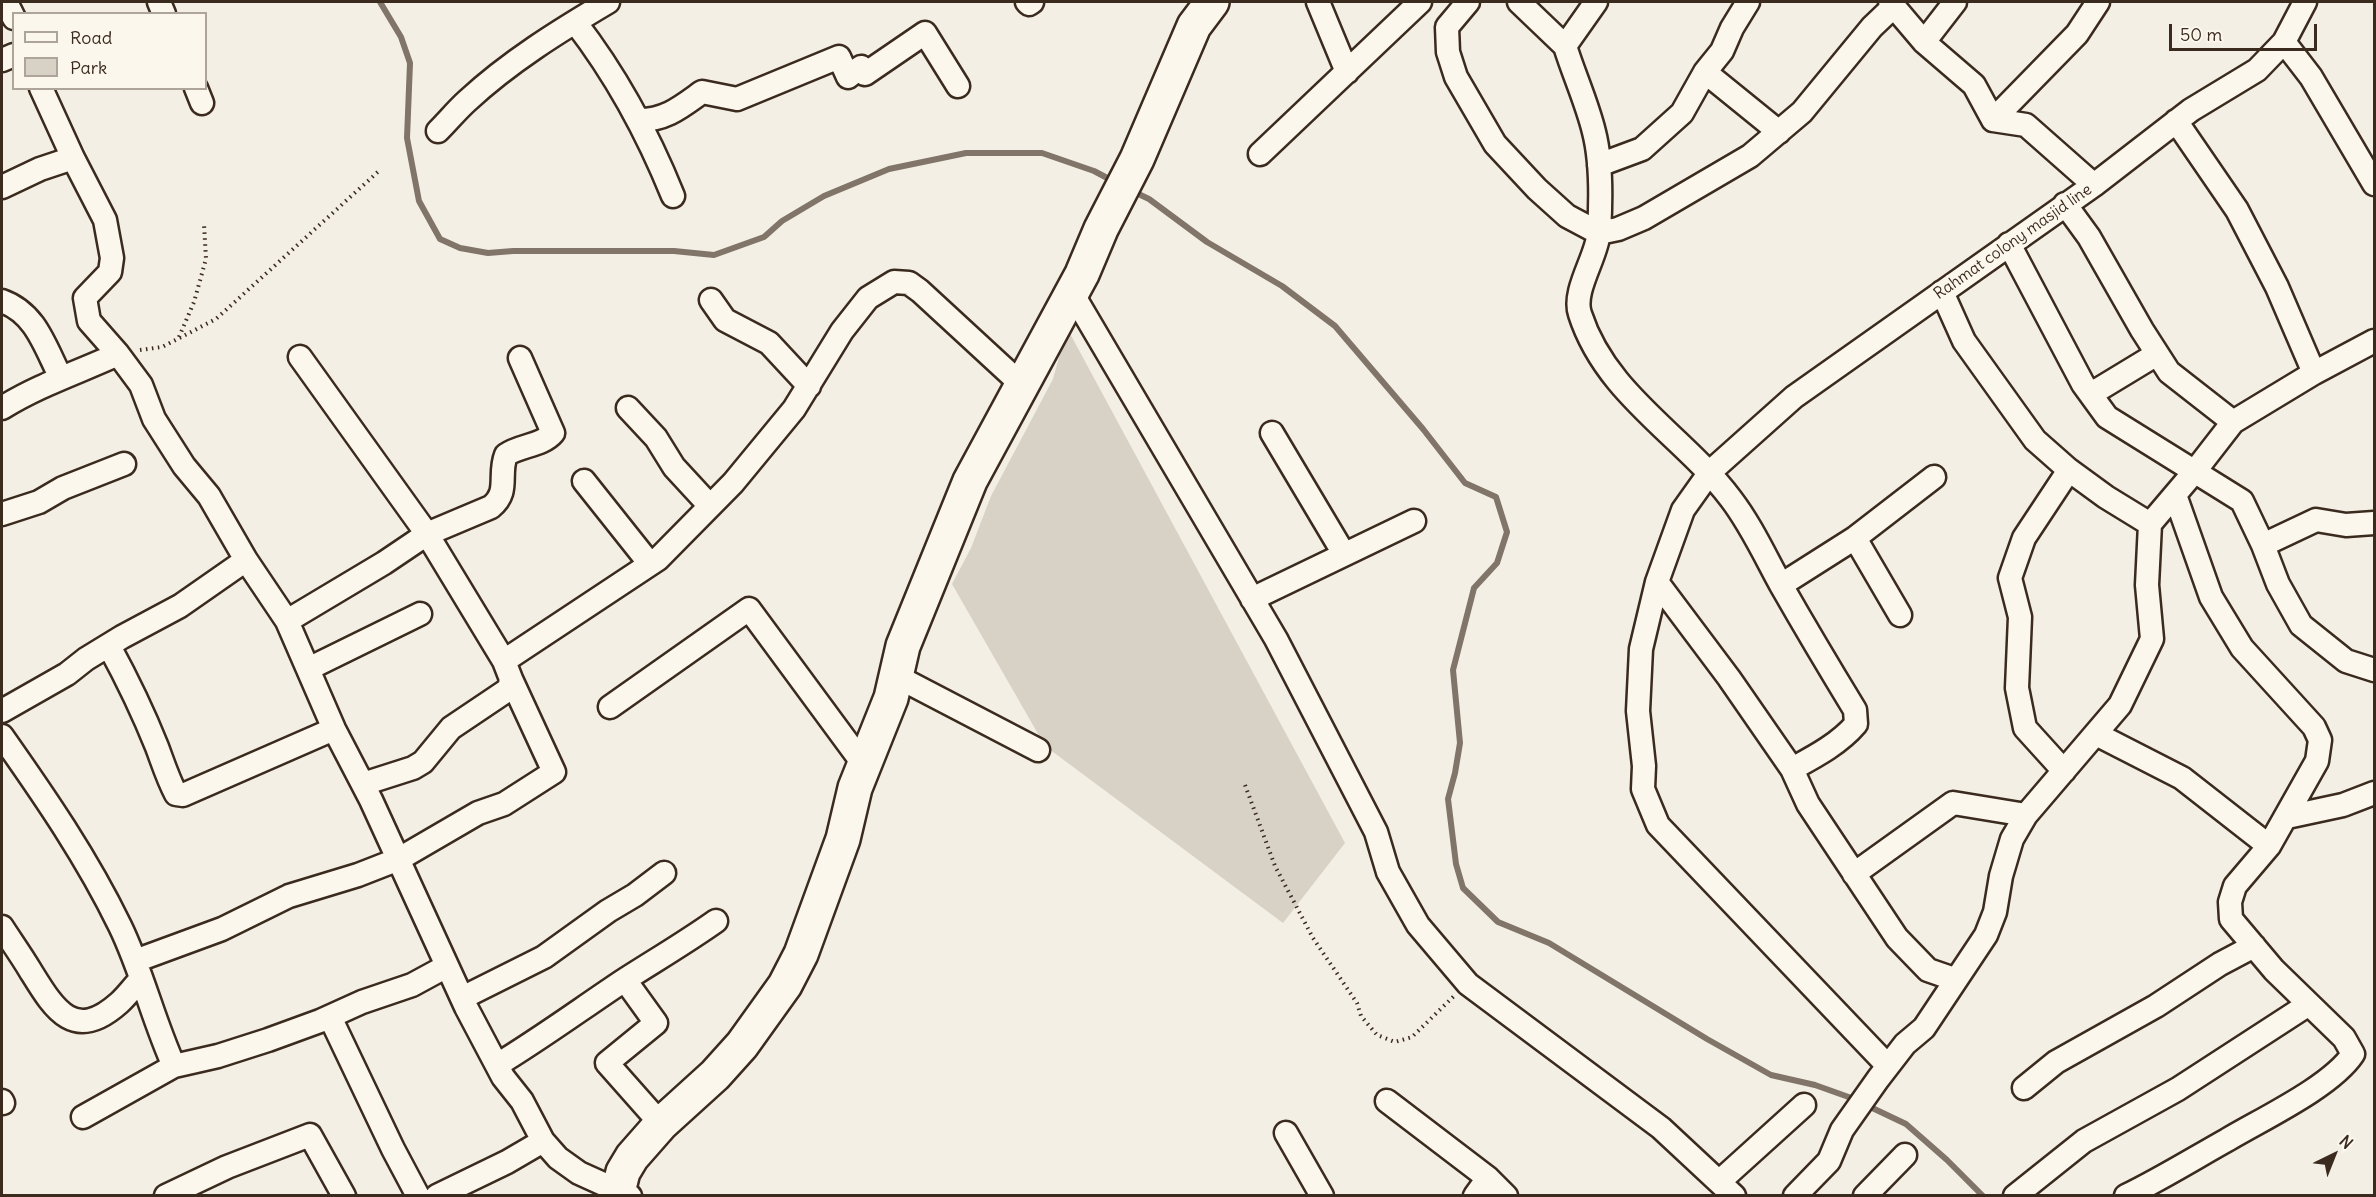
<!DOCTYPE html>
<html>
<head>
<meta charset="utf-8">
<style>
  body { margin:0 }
  #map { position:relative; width:2376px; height:1197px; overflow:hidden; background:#f3efe4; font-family:Delius,sans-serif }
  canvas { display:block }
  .frame { position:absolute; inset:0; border:3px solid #3b2a1e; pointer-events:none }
  .legend { position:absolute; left:12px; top:12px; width:195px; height:78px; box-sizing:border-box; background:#fbf7ec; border:2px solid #aea59a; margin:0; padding:8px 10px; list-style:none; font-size:18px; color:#3b2a1e }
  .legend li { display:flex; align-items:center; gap:12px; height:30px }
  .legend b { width:30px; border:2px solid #aea59a }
  .north { position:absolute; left:2304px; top:1125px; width:60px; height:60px; -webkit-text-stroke:4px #fbf7ec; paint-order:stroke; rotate:43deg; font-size:16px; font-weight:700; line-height:24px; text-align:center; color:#3b2a1e }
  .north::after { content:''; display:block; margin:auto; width:21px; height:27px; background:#3b2a1e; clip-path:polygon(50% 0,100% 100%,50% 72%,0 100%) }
  .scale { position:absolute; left:2169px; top:24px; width:148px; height:27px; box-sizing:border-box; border:3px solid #3b2a1e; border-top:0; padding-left:8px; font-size:18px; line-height:21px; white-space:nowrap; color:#3b2a1e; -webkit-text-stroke:4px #fbf7ec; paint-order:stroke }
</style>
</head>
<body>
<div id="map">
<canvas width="2376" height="1197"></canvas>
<div class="frame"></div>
<ul class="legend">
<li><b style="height:8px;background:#fbf7ec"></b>Road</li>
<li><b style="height:16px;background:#d8d1c6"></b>Park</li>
</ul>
<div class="north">N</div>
<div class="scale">50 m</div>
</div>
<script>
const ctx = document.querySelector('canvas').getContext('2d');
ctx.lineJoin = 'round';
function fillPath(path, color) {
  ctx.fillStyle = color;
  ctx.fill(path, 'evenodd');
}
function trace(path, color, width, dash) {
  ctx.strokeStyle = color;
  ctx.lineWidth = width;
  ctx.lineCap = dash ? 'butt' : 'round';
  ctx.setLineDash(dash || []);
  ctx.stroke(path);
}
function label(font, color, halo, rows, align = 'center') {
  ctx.font = font + ' Delius,sans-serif';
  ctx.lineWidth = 6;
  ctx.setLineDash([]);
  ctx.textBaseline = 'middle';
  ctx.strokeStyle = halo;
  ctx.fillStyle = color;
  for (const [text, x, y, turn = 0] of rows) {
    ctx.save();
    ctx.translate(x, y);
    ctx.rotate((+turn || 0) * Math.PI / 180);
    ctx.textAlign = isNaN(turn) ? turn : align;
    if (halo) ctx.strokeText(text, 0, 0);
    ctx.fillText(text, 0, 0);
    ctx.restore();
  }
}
fillPath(new Path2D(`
  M1067,328L1345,843L1283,923L1045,746L952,584L971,548L991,496L1053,379Z`), '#d8d1c6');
trace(new Path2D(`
  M380,2L401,37L410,63L407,138L419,201L440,239L460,248L488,253L513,251H674L714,255L764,237L782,221L824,196L889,169L966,153H1042L1094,171L1113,181
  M1130,190L1149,199L1207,242L1282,286L1335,326L1423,429L1465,483L1496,497L1507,532L1497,563L1474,588L1453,670L1460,743L1455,773L1448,799L1456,864L1463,888L1498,922L1549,943L1707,1039L1771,1075L1815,1085L1857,1100
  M1866,1105L1906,1124L1947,1160L1983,1196`), '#817468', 6);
const street = new Path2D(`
  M6,2L14,18
  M159,2L164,14
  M1027,2L1029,4L1032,2
  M1318,2L1347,72
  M1468,2L1447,27L1448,52L1456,77L1495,144L1537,189L1567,216L1599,233L1618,229L1644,218L1750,156L1802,112L1872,27L1893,7
  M1519,2L1565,46
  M1596,2L1565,46C1574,75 1587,103 1594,132C1602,163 1601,200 1599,232C1597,257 1572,291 1580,314C1606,395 1683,435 1731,499C1751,525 1765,556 1781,585C1805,627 1830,669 1855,710L1856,724C1839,744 1814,757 1792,769
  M1890,2L1924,42L1974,85L1993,120L2026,125L2094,185
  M575,22C616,75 648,134 673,196
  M1924,42L1955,2
  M2284,42L2311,77L2374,184
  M2,60L14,55
  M1705,72L1779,132
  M41,88L73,158L105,220L112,258L110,272L85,298L89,321L118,354L141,385L154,419L184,466L209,496L246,560L287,621L334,729L371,800L466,1007L503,1077L522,1101L543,1141L558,1158L579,1173L630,1196
  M196,88L202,103
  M639,120C666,120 681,107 702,92L737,99L839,57L848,77L861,67L865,74L925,33L958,86
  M1993,120L2077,34L2098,2
  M2176,121L2237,210L2277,287L2314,373
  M438,131C448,121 457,110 467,101C509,62 559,31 608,2
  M1260,154L1420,2
  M1599,165L1642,149L1682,113L1705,72L1722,51L1732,28L1748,2
  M2,187L40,169L73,158
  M2065,204L2089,237L2142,330L2169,372L2233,422
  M2009,244L2083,384L2107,417L2242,501L2263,545L2278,584L2301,625L2346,661L2374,670
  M1071,291L1276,639L1376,832L1388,872L1418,925L1468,984L1661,1128L1734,1196
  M1942,292L1964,341L2035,440L2069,470L2106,497L2150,524
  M711,300L725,320L769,343L809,386
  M2,301C36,313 45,347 61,378
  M300,357L427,534L504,661
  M2091,394L2157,354
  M2,408C39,385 79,372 118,354
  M628,408L656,438L674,467L710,506
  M1272,433L1344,554
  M584,481L650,564
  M2,514L39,502L63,488L124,464
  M1855,538L1900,615
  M2263,545L2316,520L2346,525L2374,523
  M1657,582L1729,678L1792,769L1808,804L1897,938L1928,970L1954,979
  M1781,585L1855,538L1934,477
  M1252,599L1414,521
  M287,621L384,563L427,534L491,507C510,492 498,475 506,455C520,445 542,446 553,433L520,358
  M109,646C127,679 143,712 157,747C163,763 168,779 176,794L183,795L334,729
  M308,669L420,614
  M896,676L1038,750
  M610,707L749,609L864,765
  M2,711L67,674L86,659L122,637L180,606L246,560
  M2096,734L2182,778L2269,846
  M2,736C45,797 87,858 120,926C142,971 153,1020 174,1066
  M2064,771L2025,728L2017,688L2020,617L2010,578L2024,538L2069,470
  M363,784L413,768L423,762L451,728L509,689L511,679L504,661L658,559L733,483L794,409L842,331L868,298L894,282L909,283L920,291L1022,385
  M2287,817L2343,805L2374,793
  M1854,874L1953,803L2026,815
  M2,927C11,941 21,955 30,970C53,1007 73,1044 119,1003C127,996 133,987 141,979
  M135,961L222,929L289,896L358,875L399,859L478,813L504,804L554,772L511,679
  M625,980L656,1023L607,1063L661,1124
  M462,998L544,957L608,911L635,895L664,873
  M330,1017L393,1149L418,1196
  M497,1065C540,1039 581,1009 623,981C654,961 685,943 716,921
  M1888,1066L1658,825L1643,789L1644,766L1638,711L1641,649L1657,582L1683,510L1710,472L1794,397L2094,185L2191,110L2257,70L2284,42L2305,2
  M2024,1088L2056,1062L2156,1006L2220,964L2254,946
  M2,1101L3,1103
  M1387,1101L1488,1178L1506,1196
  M83,1117L174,1066L218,1056L268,1040L320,1021L362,1002L412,985L447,966
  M1286,1133L1322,1196
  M1720,1181L1804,1105
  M166,1196L227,1167L310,1135L344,1196
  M437,1196L507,1162L543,1141
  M1475,1196L1488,1178
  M1795,1196L1829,1161L1842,1130L1878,1079L1905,1044L1924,1028L1986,935L1995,912L2001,876L2012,839L2026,815L2120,705L2152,639L2147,585L2150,524L2195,471L2233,422L2314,373L2374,341
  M1865,1196L1905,1155
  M2015,1196L2084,1141L2178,1089L2309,1004
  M2126,1196C2161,1179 2193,1159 2227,1140C2262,1119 2331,1087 2353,1054L2344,1038L2274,970L2231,919L2230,902L2235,886L2269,846L2317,761L2320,740L2314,727L2242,648L2211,597L2175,495`);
const secondary = new Path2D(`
  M617,1196L623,1172L632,1157L661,1124L715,1075L742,1045L785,985L801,954L843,839L855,788L891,698L903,646L970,481L1082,274L1101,229L1137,159L1194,26L1212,2`);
trace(street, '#3b2a1e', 27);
trace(secondary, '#3b2a1e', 38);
trace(new Path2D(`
  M179,337L194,302L206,259L204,224
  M140,350L162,347L216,319L380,170
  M1245,785L1275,866L1313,938L1357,1003L1361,1016L1377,1035L1395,1042L1412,1037L1454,996`), '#3b2a1e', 4, [1.5, 4.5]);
trace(street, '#fbf7ec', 22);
trace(secondary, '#fbf7ec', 33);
label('16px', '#3b2a1e', '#fbf7ec', [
  ["Rahmat colony masjid line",2013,242,-35]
]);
</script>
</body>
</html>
